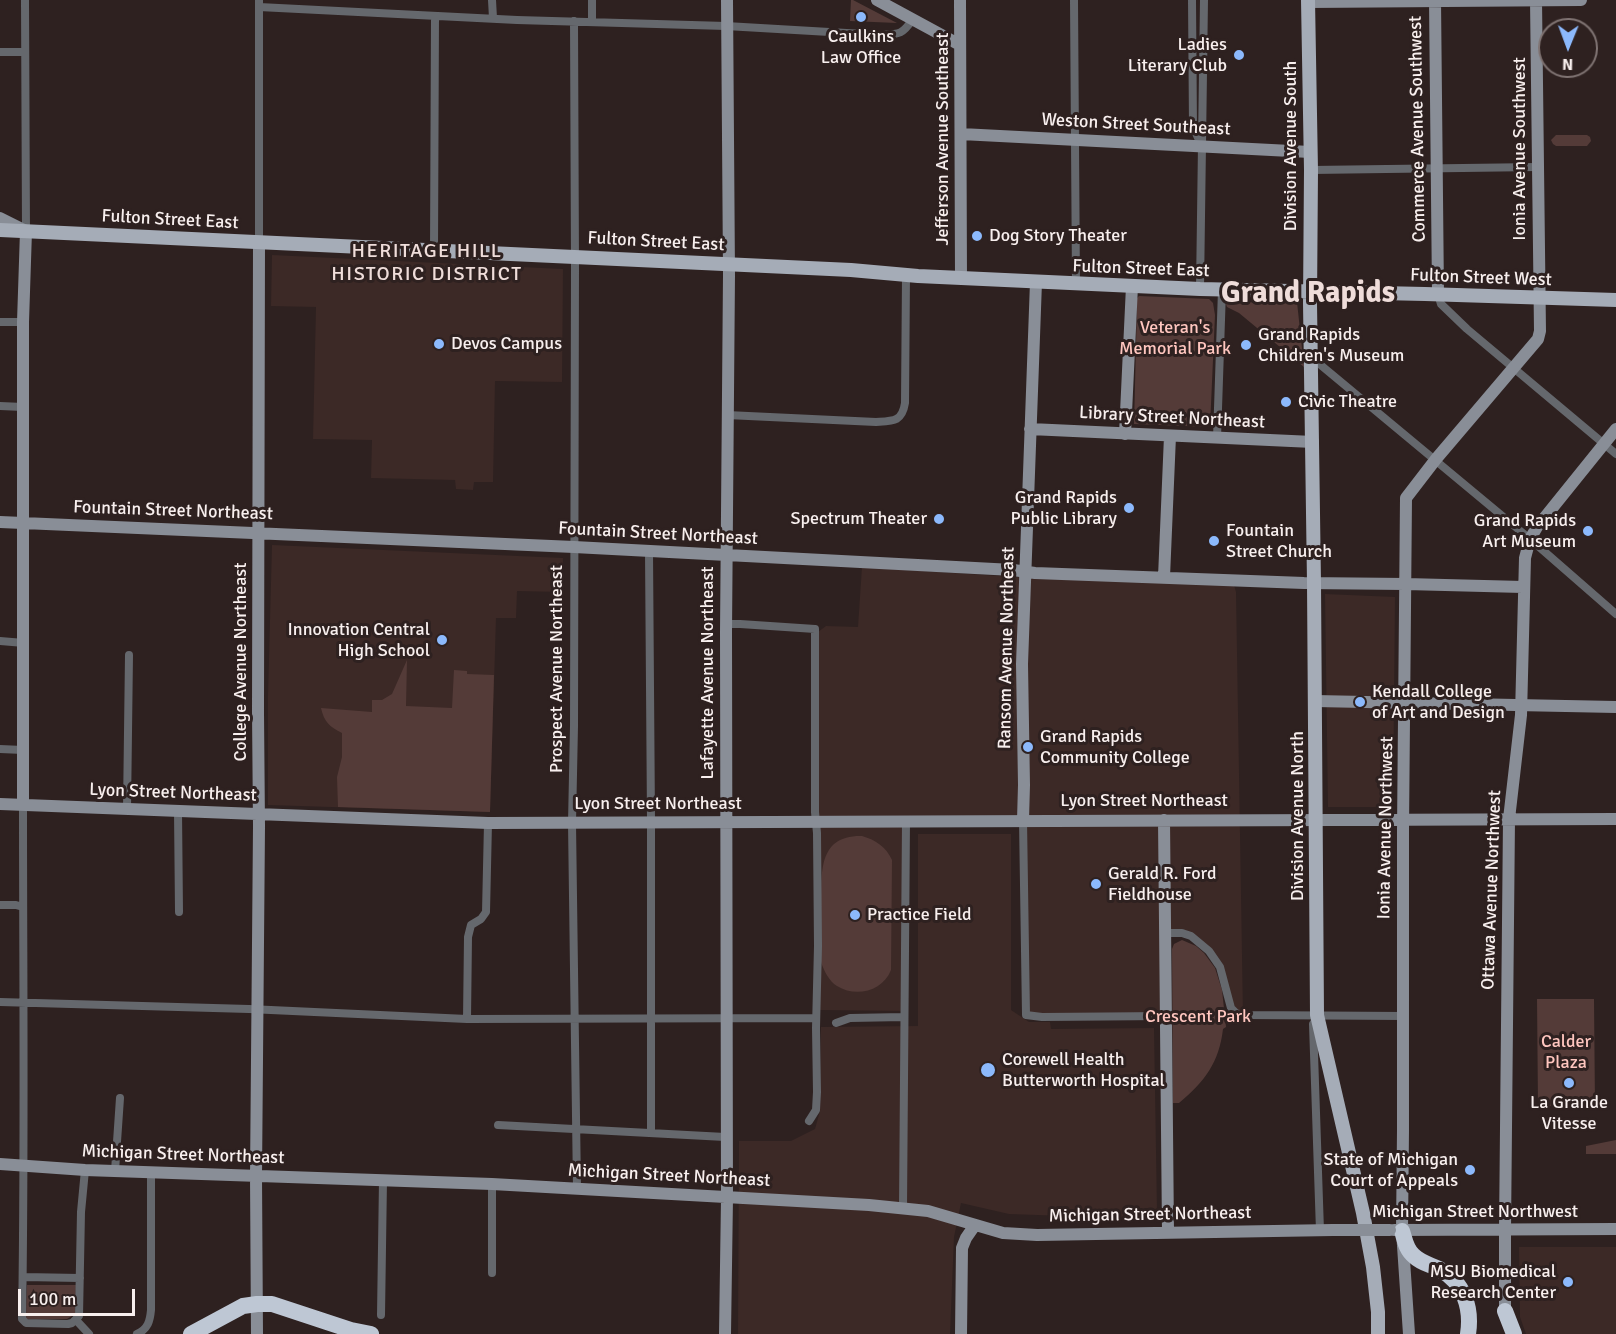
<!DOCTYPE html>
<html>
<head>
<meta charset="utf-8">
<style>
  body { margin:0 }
  #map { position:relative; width:1616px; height:1334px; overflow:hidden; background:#2e2120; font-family:Signika,sans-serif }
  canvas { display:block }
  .north { position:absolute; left:1538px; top:18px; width:60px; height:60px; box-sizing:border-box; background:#2e2120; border:2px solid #7f7372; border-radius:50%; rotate:181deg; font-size:16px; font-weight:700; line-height:24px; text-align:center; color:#f8efee }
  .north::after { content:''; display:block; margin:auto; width:21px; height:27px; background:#8cb9fc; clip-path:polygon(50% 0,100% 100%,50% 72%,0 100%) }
  .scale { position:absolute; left:18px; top:1289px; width:117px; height:27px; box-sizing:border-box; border:3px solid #f8efee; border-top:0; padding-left:8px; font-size:18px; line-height:21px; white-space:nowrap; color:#f8efee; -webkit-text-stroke:4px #2e2120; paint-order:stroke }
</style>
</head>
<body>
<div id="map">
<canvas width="1616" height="1334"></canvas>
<div class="north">N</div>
<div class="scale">100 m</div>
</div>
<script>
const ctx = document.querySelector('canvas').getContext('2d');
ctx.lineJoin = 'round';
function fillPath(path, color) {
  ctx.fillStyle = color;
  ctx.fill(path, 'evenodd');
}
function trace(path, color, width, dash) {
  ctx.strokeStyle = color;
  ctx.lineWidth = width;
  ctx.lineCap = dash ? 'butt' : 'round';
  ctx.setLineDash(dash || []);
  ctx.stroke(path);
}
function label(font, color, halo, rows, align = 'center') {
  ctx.font = font + ' Signika,sans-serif';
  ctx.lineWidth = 6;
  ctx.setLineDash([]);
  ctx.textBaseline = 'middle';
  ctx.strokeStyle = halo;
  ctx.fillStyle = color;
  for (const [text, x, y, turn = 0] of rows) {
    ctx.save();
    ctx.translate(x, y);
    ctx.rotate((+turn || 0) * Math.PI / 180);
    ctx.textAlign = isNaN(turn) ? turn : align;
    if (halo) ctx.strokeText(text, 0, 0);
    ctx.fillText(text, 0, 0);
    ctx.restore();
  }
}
fillPath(new Path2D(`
  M272,255L563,269L562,382L495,381L493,482H474L473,490L456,489L455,480L371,478L372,440L313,439L316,307L271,306Z
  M272,545L563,558L562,592L517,591L516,618H496L490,812L268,805V696Z
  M862,567L1031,578L1234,585L1236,592L1243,1015L1236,1013L1220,967L1199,941L1166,933V1016H1029L1023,821H906L905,1011L818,1010V632L826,626L858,627Z
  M1325,594L1395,597L1393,807H1328Z
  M918,834H1011V1010L1029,1022H1050L1051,1029L1154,1028L1157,1211L1151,1219L1009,1214L961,1203L954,1237L950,1334H738L739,1141H791L815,1129L820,1111L821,1027L918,1026Z
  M1519,1247H1616V1334H1526L1520,1317Z`), '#3c2926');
fillPath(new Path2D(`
  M851,0H853L897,23L850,21Z
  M1556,135H1587L1590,137L1591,141L1587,146H1556L1553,144L1551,140Z
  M1139,296L1209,299L1213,303L1215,315L1210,427L1134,424L1137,305L1136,303V299Z
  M1230,300H1237L1239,302L1279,303L1281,300L1295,301L1297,302L1304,367L1239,313L1227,307L1226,304Z
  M407,660L406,706L452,708L454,670L467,671V674L494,675L490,812L338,807L337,777L342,757V733C330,727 324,722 321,708L372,712V700H382L392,694Z
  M862,836C876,840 886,847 892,860L891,970C883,991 856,998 837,986C829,981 824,971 821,962C821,943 821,924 821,905C822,874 817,835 862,836Z
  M1182,940L1196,946L1204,953L1215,968L1222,990L1226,1027L1223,1029C1219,1063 1205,1081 1179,1103H1173L1172,949L1174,944Z
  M1537,999H1594L1595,1106H1538Z
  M1616,1140V1154H1586V1146Z
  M27,1285H76L75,1314L67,1319H26Z`), '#543b38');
trace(new Path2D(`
  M25,0L26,231
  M259,0V242
  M492,0L493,18
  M1074,0L1076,284
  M1192,0L1193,127L1201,144
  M259,7L517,20L726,26L881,35C899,34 902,35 913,19
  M574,21L575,267L574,726L572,823L577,1189
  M592,21V0
  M0,52H25
  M1311,170L1538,167
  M434,250L435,16
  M1200,289L1204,0
  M1438,294L1441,304L1467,329L1616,454
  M0,322H23
  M1311,357L1530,539L1616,614
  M0,406L23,407
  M727,415L876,422C893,421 902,422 905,403L906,275
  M1217,438L1222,290
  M649,552L651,821V1133
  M726,624H740L815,629V812L817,833L818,946L816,1028L817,1092L816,1110L809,1121
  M0,641L24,643
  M0,749L23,750
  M23,805C23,976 25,1148 22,1319L26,1323L68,1324L72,1323L79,1316L81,1212L85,1170
  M127,809L129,655
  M178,811L179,912
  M1023,820L1026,1015L1042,1017L1166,1016
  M0,905H16L23,907
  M1166,933H1182L1191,936L1209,951L1220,967L1231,1008L1236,1013L1243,1015L1403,1016
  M0,1002L249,1009L467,1019L816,1018
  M467,1019L468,937L471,925L481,919L486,912L488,823
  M1315,1021L1313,1024L1320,1231
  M836,1023L850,1018L904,1017
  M498,1125L725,1137
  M115,1171L120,1098
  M903,1208L906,821
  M492,1273V1184
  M23,1277L80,1278
  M381,1315L383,1180
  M76,1320L89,1334
  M137,1334C148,1329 150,1321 151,1310V1172`), '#65686d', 8);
trace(new Path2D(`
  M877,0L960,45
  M960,0L961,278
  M1435,0L1438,294
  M1308,2L1581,0
  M961,134L1310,152
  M0,218L26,231L23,322V805
  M1030,429L1313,442
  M1125,434L1132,286
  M0,522L574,547L1013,570L1035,573L1304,583L1406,584L1523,587
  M1164,577L1170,436
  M1315,701L1616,707
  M0,804L488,823L1616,819
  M1023,820L1024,785L1022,664L1036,282
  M1164,820L1168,1233
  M0,1164L85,1170L492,1184L869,1205L928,1211L1003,1233L1037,1235L1333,1230
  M1394,1230L1616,1229
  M1505,1311V1230L1509,819L1521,715L1525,558L1530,539L1537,527L1616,429
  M257,1334L256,1176L259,826L258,712L259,242
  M725,1334L727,1198L726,632L729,274L727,0
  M961,1334L962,1248L966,1238L975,1225
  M1409,1334L1402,1231L1403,1130V830L1406,498L1436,459L1538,339L1540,331L1536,0`), '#898e97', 12);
trace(new Path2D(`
  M1308,0L1311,170L1310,303L1314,583L1317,1015L1363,1213L1373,1267L1378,1312V1334
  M0,230L851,270L918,276L1200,289L1425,294L1616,300`), '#a5acb7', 14);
trace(new Path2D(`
  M1402,1231C1405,1240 1406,1250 1414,1256C1421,1263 1431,1265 1439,1269C1464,1282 1472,1308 1468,1334
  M1505,1311L1514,1334
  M191,1334L243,1306L257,1304H272L351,1330L371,1334`), '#bec7d4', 16);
trace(new Path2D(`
  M1333,1230H1390`), '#898e97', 12);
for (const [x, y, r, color] of [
  [861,17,6,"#8cb9fc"],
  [1239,55,6,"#8cb9fc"],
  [977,236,6,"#8cb9fc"],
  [439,344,6,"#8cb9fc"],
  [1246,345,6,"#8cb9fc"],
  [1286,402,6,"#8cb9fc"],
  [1129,508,6,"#8cb9fc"],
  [939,519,6,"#8cb9fc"],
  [1588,531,6,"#8cb9fc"],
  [1214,541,6,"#8cb9fc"],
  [442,640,6,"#8cb9fc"],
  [1360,702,6,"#8cb9fc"],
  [1028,747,6,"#8cb9fc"],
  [1096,884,6,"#8cb9fc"],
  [855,915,6,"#8cb9fc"],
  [988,1070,8,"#8cb9fc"],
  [1569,1083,6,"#8cb9fc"],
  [1470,1170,6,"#8cb9fc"],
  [1568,1282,6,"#8cb9fc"]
]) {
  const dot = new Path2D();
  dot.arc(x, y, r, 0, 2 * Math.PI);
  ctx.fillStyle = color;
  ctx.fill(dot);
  trace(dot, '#2e2120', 2);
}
label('18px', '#f8efee', '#2e2120', [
  ["Caulkins",861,37,"center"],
  ["Law Office",861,58,"center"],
  ["Ladies",1227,45,"right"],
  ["Literary Club",1227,66,"right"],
  ["Dog Story Theater",989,236],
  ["Grand Rapids",1258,335],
  ["Children's Museum",1258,356],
  ["Devos Campus",451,344],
  ["Civic Theatre",1298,402],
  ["Grand Rapids",1117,498,"right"],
  ["Public Library",1117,519,"right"],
  ["Spectrum Theater",927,519,"right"],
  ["Grand Rapids",1576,521,"right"],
  ["Art Museum",1576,542,"right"],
  ["Fountain",1226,531],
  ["Street Church",1226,552],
  ["Innovation Central",430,630,"right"],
  ["High School",430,651,"right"],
  ["Kendall College",1372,692],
  ["of Art and Design",1372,713],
  ["Grand Rapids",1040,737],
  ["Community College",1040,758],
  ["Gerald R. Ford",1108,874],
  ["Fieldhouse",1108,895],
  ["Practice Field",867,915],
  ["Corewell Health",1002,1060],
  ["Butterworth Hospital",1002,1081],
  ["La Grande",1569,1103,"center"],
  ["Vitesse",1569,1124,"center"],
  ["State of Michigan",1458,1160,"right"],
  ["Court of Appeals",1458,1181,"right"],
  ["MSU Biomedical",1556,1272,"right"],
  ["Research Center",1556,1293,"right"]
], 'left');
label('18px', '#f8efee', '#2e2120', [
  ["Weston Street Southeast",1136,125,3],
  ["Commerce Avenue Southwest",1418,129,-91],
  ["Jefferson Avenue Southeast",943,139,-90],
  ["Division Avenue South",1291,146,-90],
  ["Ionia Avenue Southwest",1520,149,-90],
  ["Fulton Street East",170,220,3],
  ["Fulton Street East",656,242,3],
  ["Fulton Street East",1141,269,2],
  ["Fulton Street West",1481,278,2],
  ["Library Street Northeast",1172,418,3],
  ["Fountain Street Northeast",173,511,2],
  ["Fountain Street Northeast",658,534,3],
  ["Ransom Avenue Northeast",1007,648,-89],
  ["College Avenue Northeast",241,662,-90],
  ["Prospect Avenue Northeast",557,669,-90],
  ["Lafayette Avenue Northeast",708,673,-90],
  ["Lyon Street Northeast",173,793,2],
  ["Lyon Street Northeast",1144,801],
  ["Lyon Street Northeast",658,804],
  ["Division Avenue North",1298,816,-90],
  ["Ionia Avenue Northwest",1386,828,-89],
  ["Ottawa Avenue Northwest",1492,890,-88],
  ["Michigan Street Northeast",183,1155,2],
  ["Michigan Street Northeast",669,1176,3],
  ["Michigan Street Northwest",1475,1212],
  ["Michigan Street Northeast",1150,1215,-1]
]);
label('18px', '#ffc6bf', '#2e2120', [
  ["Veteran's",1175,328],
  ["Memorial Park",1175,349],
  ["Crescent Park",1198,1017],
  ["Calder",1566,1042],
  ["Plaza",1566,1063]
]);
ctx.letterSpacing = '1.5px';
label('20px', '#efddda', '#2e2120', [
  ["HERITAGE HILL",427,252],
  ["HISTORIC DISTRICT",427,275]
]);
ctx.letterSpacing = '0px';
label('bold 30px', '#efddda', '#2e2120', [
  ["Grand Rapids",1308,294]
]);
</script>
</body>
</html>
